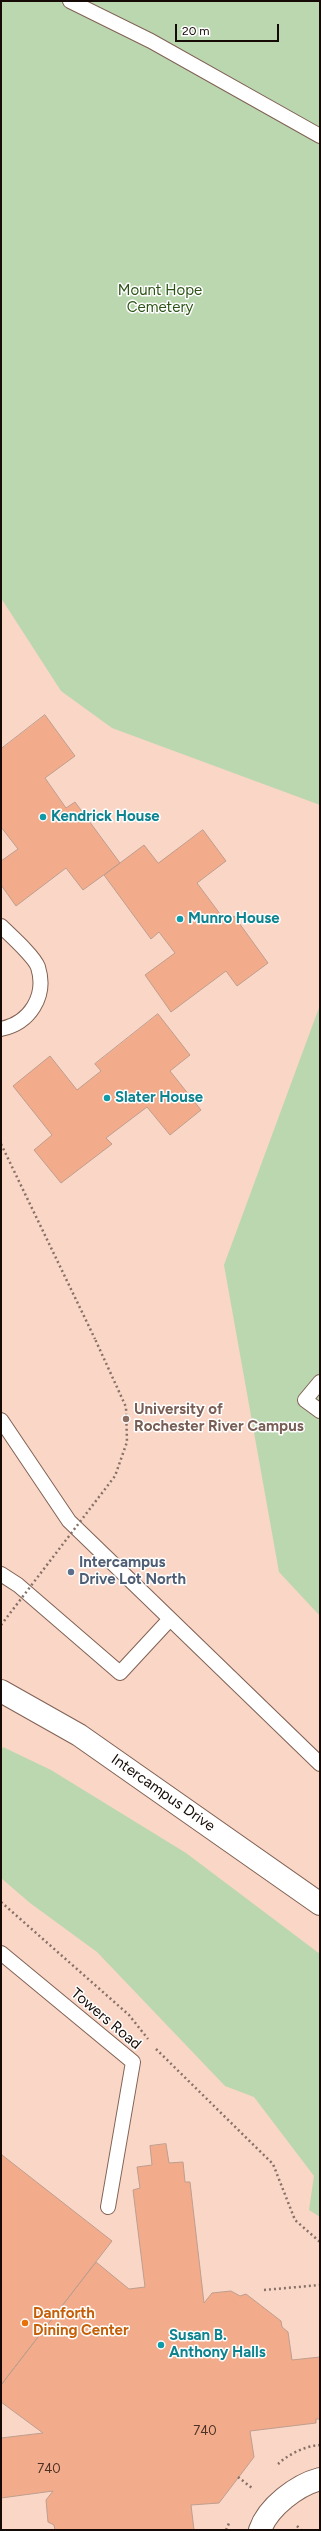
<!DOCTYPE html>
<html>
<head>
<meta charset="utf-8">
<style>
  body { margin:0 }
  #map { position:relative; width:321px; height:2531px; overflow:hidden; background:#f9d6c6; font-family:Figtree,sans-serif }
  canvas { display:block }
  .frame { position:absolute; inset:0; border:2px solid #150a05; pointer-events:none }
  .scale { position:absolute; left:175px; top:24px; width:104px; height:18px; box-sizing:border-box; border:2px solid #150a05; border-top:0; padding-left:5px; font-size:12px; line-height:14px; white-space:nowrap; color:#150a05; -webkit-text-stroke:3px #fff; paint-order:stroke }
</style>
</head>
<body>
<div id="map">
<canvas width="321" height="2531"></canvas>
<div class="frame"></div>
<div class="scale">20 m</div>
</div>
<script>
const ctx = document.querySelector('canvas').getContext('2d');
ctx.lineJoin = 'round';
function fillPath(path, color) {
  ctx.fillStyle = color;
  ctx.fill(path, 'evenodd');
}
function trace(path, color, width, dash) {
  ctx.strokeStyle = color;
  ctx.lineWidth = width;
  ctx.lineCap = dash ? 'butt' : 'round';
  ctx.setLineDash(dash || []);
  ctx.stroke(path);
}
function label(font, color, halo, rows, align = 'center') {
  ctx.font = font + ' Figtree,sans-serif';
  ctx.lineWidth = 3;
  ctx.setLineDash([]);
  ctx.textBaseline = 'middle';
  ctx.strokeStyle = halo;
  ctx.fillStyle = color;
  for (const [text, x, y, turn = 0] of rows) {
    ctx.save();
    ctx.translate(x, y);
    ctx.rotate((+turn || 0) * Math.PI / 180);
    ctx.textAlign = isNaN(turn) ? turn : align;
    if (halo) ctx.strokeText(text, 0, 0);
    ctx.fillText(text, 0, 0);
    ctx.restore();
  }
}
fillPath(new Path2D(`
  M1,1H320V805L112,728L61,691L1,598Z
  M320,1005V1616L279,1572L224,1265Z
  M3,1747L51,1770L186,1853L320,1954V2217L309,2210L314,2176L254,2097L225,2086L97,1952L30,1903L1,1878V1751Z`), '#bbd7b0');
const building = new Path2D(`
  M45,715L75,756L45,778L66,808L75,802L120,863L83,890L66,868L16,906L1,885V861L18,849L1,827V749Z
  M203,830L226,861L197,883L226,922L234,916L268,963L237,986L226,971L171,1012L145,975L175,953L159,932L151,939L104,875L144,845L158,863Z
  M158,1014L190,1055L170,1071L201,1110L170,1135L147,1107L106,1138L112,1144L61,1183L34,1150L52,1135L13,1086L50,1056L77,1090L101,1071L95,1064Z
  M166,2144L169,2163L183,2162L185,2182H190L204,2303L212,2293L231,2291L240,2296L246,2294L281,2321L282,2327L288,2332L292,2360L320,2357V2419H316V2423L250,2431L254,2457L219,2503L191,2505L194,2530H55L54,2525L48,2522L46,2500L53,2491L1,2498V2438L43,2433L1,2402V2385L96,2262L129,2289L145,2287L133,2190L140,2188L137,2167L152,2165L150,2146Z
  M2,2155L112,2241L1,2385V2156Z`);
fillPath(building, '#f3ac8b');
trace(building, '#be9d8e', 1);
const service = new Path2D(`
  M70,1L151,41L320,136
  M1,926C10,935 34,956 38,967C47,996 30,1023 1,1029
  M320,1382L305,1400L320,1411
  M1,1420L69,1521L320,1764
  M1,1574L18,1585L120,1673L170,1619
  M1,1953L133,2062L108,2207`);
const minor = new Path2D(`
  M1,1691L79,1735L320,1904
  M260,2530C268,2507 297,2485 320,2479`);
trace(service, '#806254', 16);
trace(minor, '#806254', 24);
trace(new Path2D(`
  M1,1144L95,1339
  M1,1902L129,2015L148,2039
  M156,2049L273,2164L295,2220L320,2242
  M264,2290L320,2285
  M278,2464C289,2454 305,2446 320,2445
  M238,2477L252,2488
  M297,2526L301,2530
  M226,2530L230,2521`), '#877066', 2.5, [2, 3]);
trace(service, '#fff', 14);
trace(minor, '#fff', 22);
trace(new Path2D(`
  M1,1625L115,1476L127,1442L126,1407L95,1339`), '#877066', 2.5, [2, 3]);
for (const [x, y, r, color] of [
  [43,817,4,"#0f9aa8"],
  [180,919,4,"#0f9aa8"],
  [107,1098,4,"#0f9aa8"],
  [126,1419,4,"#8d6e63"],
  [71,1572,4,"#5c6f8a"],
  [25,2323,4,"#e8710a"],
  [161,2345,4,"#0f9aa8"]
]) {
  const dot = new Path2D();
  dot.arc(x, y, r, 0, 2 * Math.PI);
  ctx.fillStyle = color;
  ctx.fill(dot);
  trace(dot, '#fff', 1.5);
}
label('13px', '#4c3226', null, [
  ["740",205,2431],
  ["740",49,2469]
]);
label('15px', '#2c5315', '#fff', [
  ["Mount Hope",160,291],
  ["Cemetery",160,308]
]);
label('bold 15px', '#0d838f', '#fff', [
  ["Kendrick House",51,817],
  ["Munro House",188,919],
  ["Slater House",115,1098],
  ["Susan B.",169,2336],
  ["Anthony Halls",169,2353]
], 'left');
label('bold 15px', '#785e54', '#fff', [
  ["University of",134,1410],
  ["Rochester River Campus",134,1427]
], 'left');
label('bold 15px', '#4e5e75', '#fff', [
  ["Intercampus",79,1563],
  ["Drive Lot North",79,1580]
], 'left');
label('15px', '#150a05', '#fff', [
  ["Intercampus Drive",163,1793,35],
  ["Towers Road",106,2019,40]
]);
label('bold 15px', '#c56008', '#fff', [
  ["Danforth",33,2314],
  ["Dining Center",33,2331]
], 'left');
</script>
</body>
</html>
